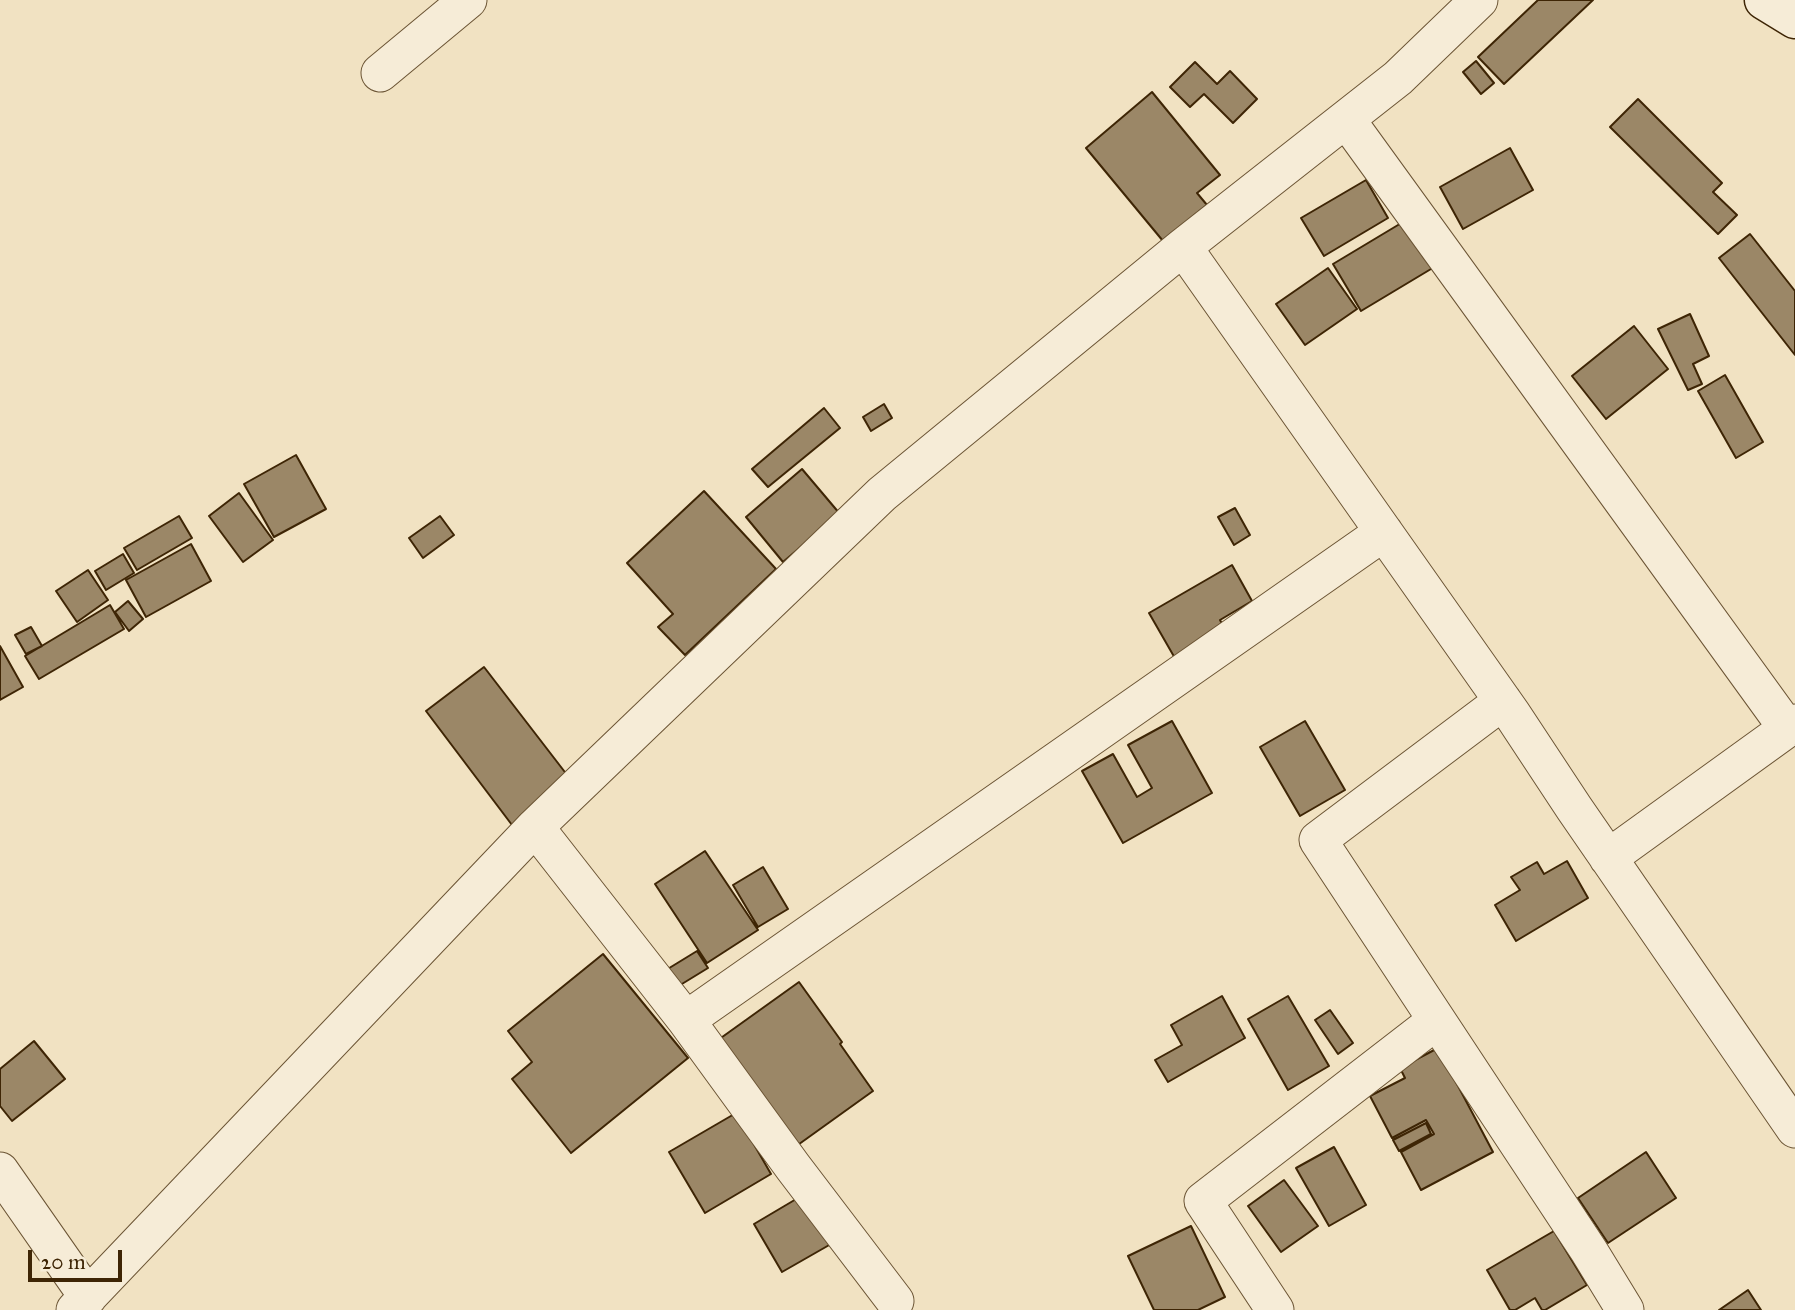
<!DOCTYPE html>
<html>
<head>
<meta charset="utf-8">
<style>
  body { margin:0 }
  #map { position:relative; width:1795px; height:1310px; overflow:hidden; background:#f1e2c2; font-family:"IM FELL Great Primer",serif }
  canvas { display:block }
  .scale { position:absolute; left:28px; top:1250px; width:94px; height:32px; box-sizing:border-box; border:4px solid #3e2505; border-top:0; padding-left:9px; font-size:21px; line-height:24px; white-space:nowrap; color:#3e2505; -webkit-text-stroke:5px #f6ecd7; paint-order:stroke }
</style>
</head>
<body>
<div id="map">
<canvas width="1795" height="1310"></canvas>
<div class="scale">20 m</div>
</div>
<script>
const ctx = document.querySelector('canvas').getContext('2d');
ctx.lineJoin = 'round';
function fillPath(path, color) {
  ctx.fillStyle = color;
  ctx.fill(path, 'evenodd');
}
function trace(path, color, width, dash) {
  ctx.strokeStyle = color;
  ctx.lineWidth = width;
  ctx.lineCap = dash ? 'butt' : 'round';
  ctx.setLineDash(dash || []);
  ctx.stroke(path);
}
const building = new Path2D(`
  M1538,0H1593L1504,84L1478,57Z
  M1476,61L1494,83L1481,94L1463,72Z
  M1195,62L1217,84L1230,71L1257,99L1233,123L1204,94L1190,107L1170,87Z
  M1152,92L1220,175L1197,193L1207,205L1163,241L1086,148Z
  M1638,99L1722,183L1713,192L1737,215L1718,234L1610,127Z
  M1510,148L1533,190L1463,229L1440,187Z
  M1366,180L1388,218L1324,256L1301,218Z
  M1408,219L1436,266L1361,311L1333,264Z
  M1750,234L1795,291V355L1719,258Z
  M1328,268L1357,309L1305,345L1276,304Z
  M1690,314L1709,356L1693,364L1702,384L1688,390L1658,329Z
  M1634,326L1668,369L1606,419L1572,376Z
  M1725,375L1763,442L1736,458L1698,391Z
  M884,404L892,418L871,431L863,417Z
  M824,408L840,428L768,487L752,469Z
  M296,455L326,509L274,537L244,484Z
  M802,469L840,514L783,562L746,517Z
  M704,491L776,569L685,655L658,627L673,614L627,563Z
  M239,493L273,540L243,562L209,516Z
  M1235,508L1250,535L1234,545L1218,517Z
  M179,516L192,538L137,570L124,548Z
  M440,516L454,535L423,558L409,538Z
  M191,544L211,581L146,617L126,580Z
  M123,554L134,573L106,590L95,571Z
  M1232,565L1252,601L1220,620L1226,631L1176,660L1149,613Z
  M88,570L108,600L77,622L56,591Z
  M128,601L143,619L129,631L115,612Z
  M110,605L124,629L39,679L25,656Z
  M31,627L42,646L26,654L15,635Z
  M0,646L23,687L0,700Z
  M484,667L571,780L512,825L426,711Z
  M1172,721L1212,793L1123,843L1082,771L1113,754L1137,797L1152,788L1128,745Z
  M1305,721L1345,790L1300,816L1260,747Z
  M705,851L758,930L707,963L655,884Z
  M1567,861L1588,898L1516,941L1495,905L1520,890L1511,877L1537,862L1544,874Z
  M763,867L788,909L758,927L733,885Z
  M697,951L708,968L677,987L666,970Z
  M603,954L688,1058L571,1153L512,1079L532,1062L508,1031Z
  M799,982L842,1042L840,1044L873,1091L795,1147L718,1040Z
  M1222,996L1245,1038L1168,1082L1155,1060L1182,1045L1171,1025Z
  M1288,996L1329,1066L1288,1090L1248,1019Z
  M1330,1010L1353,1043L1338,1054L1315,1020Z
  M34,1041L65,1079L12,1121L0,1106V1069Z
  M1438,1048L1493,1152L1421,1190L1401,1152L1434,1134L1426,1120L1392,1138L1370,1096L1405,1078L1400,1068Z
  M736,1113L771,1174L705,1213L669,1152Z
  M1426,1123L1431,1134L1399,1151L1393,1140Z
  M1334,1147L1366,1205L1329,1226L1296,1168Z
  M1646,1152L1676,1198L1608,1243L1578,1198Z
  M1284,1180L1318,1226L1281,1252L1248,1206Z
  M803,1195L831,1244L782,1272L754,1224Z
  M1191,1226L1225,1297L1198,1310H1154L1128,1256Z
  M1554,1231L1587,1285L1545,1310H1542L1535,1298L1515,1310H1510L1487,1270Z
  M1748,1290L1761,1310H1719Z`);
fillPath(building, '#9b8767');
trace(building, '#3e2505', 2);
const street = new Path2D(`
  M1479,0L1398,78L1183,247L1512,714L1574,808L1795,1129
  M380,73L468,0
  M1346,119L1787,728
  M1503,701L1318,840L1589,1251L1625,1310
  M1608,858L1795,723
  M686,1020L1384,532
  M0,1171L88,1297
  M895,1301L793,1167L686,1020L535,827L882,494L1183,247
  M75,1310L535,827
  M1275,1310L1203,1201L1436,1021`);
const secondary = new Path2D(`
  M1764,0L1795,19`);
trace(street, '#6b5434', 39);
trace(secondary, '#3e2505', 41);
trace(street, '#f6ecd7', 37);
trace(secondary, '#f6ecd7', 38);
</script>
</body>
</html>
